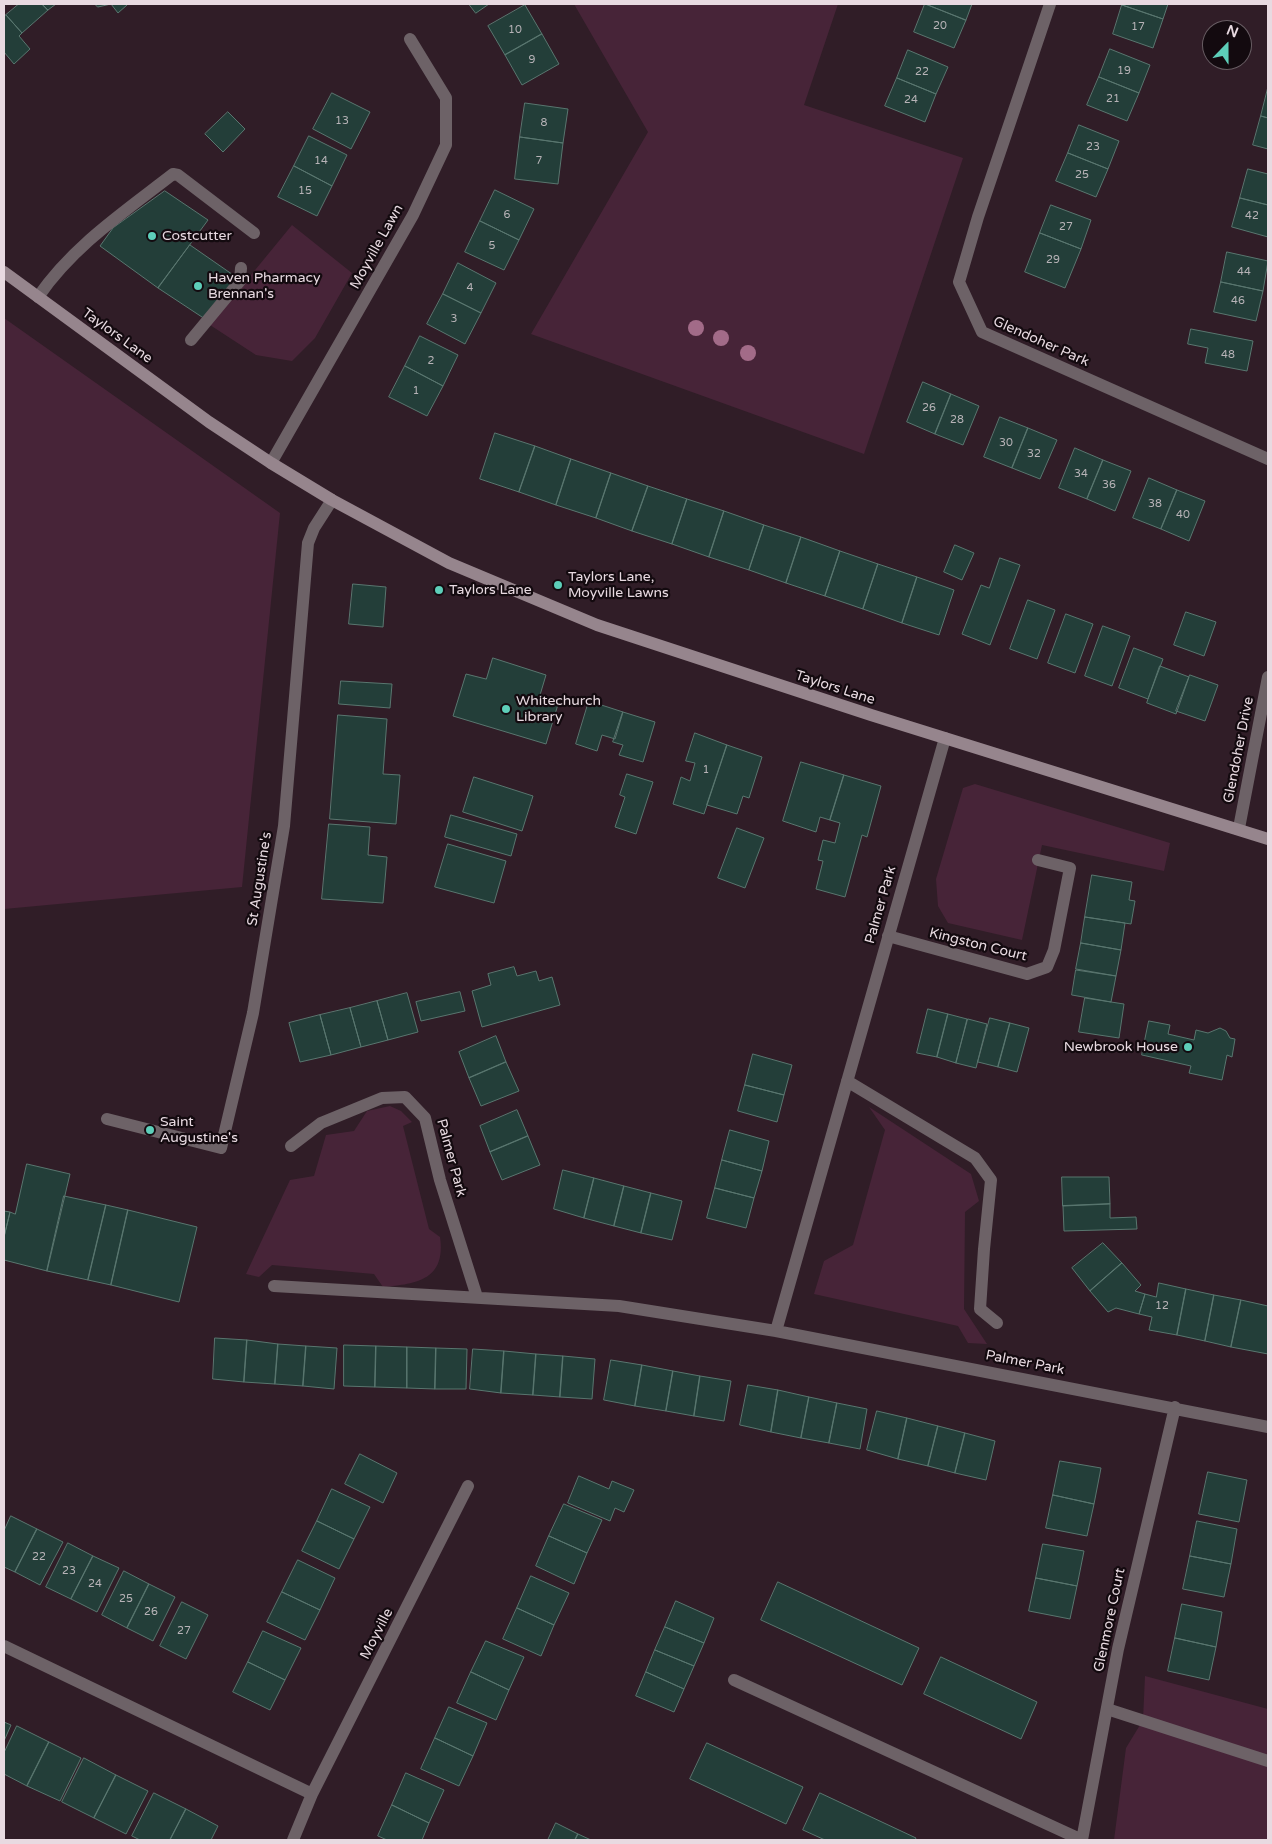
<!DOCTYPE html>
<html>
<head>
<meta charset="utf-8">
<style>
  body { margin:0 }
  #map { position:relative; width:1272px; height:1844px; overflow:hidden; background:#301d27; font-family:"Varela Round",sans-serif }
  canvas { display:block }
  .frame { position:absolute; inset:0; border:5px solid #e8dae1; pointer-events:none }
  .north { position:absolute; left:1202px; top:20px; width:50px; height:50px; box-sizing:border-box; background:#130a0f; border:1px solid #685d63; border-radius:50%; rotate:22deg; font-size:14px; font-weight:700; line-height:20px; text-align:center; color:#e8dae1 }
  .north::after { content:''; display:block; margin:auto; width:18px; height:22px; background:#5dceb9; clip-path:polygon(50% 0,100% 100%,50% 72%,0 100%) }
</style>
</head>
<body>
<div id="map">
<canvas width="1272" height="1844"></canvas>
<div class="frame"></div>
<div class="north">N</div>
</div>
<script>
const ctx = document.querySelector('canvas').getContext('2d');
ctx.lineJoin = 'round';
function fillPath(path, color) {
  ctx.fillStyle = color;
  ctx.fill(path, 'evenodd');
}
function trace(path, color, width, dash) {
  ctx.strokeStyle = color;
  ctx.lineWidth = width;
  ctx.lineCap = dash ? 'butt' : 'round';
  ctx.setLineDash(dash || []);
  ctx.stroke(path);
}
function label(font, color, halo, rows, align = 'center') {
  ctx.font = font + ' "Varela Round",sans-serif';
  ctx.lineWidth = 4.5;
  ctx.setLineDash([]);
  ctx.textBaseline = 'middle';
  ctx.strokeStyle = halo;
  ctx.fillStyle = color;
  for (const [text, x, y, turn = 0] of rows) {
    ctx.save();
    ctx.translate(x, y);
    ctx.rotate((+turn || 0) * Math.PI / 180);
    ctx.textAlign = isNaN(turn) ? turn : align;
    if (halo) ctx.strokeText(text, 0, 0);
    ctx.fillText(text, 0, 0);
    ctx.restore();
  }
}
fillPath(new Path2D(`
  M574,4H838L804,105L963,158L864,454L531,334L648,132Z
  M292,225L352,273L315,338L292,361L256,355L210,325Z
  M4,318L280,513L242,887L4,909Z
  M975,784L1170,843L1164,871L1042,845L1022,940L948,923L938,906L936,879L963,788Z
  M390,1106L401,1111L412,1122L403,1126L429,1229L440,1237C446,1279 418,1284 383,1287L374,1274L272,1265L259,1277L246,1274L290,1180L314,1176L326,1135L354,1131L367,1111Z
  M869,1107L971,1174L979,1201L965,1212L964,1309L987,1344L968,1343L958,1326L814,1294L824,1261L853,1245L885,1130Z
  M1145,1676L1268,1709V1840H1114L1126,1748L1143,1720Z`), '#472438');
const building = new Path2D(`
  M19,4H42L48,10L22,33L6,15Z
  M42,4H56L48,10Z
  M95,4H126L127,5L118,13L111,4L98,7Z
  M469,4H489L476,13Z
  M925,4L966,20L954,48L914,32Z
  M926,4H972L966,20Z
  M1123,4H1168L1163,19L1122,5Z
  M525,5L542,34L505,55L488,26Z
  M1122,5L1163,19L1153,48L1113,34Z
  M6,15L22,33L19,36L30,49L14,64L4,52V17Z
  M542,34L559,64L522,85L505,55Z
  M1110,49L1150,65L1139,93L1099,77Z
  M908,50L948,67L936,94L897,78Z
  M1099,77L1139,93L1127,121L1087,105Z
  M897,78L936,94L925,122L885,106Z
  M1268,87V118L1261,116Z
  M332,93L370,112L351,149L313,129Z
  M525,103L568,109L563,143L520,137Z
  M228,112L245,129L223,152L205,134Z
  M1261,116L1268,118V149L1253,145Z
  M1079,125L1119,141L1108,169L1068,153Z
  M309,136L347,155L332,186L294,166Z
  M520,137L563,143L558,184L515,179Z
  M1068,153L1108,169L1096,197L1056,181Z
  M294,166L332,186L317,216L278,197Z
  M1248,169L1268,174V205L1240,198Z
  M495,190L534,209L519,240L480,221Z
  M165,191L208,220L158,288L100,246L113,228Z
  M1240,198L1268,205V237L1232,227Z
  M1051,205L1091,220L1081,249L1040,233Z
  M480,221L519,240L504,270L465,252Z
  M1040,233L1081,249L1065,288L1025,272Z
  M190,245L239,279L205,319L158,288Z
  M1227,252L1268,261L1263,291L1221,282Z
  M458,263L496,283L481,313L443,294Z
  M1221,282L1263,291L1256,321L1214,312Z
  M443,294L481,313L465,344L427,324Z
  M1191,329L1253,341L1247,371L1205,363L1208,348L1188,344Z
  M420,336L458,355L443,386L405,366Z
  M405,366L443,386L427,416L389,397Z
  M923,382L951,394L935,434L907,422Z
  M951,394L979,406L963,445L935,434Z
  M1000,417L1028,428L1012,468L984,457Z
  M1028,428L1057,440L1040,479L1012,468Z
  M495,433L535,446L519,492L480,479Z
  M535,446L571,459L556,505L519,492Z
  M1075,448L1103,460L1087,499L1059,488Z
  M571,459L611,473L596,518L556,505Z
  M1103,460L1131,471L1115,511L1087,499Z
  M611,473L648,486L632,531L596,518Z
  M1149,478L1177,490L1161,529L1133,518Z
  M648,486L687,499L672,544L632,531Z
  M1177,490L1205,501L1189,541L1161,529Z
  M687,499L724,511L709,557L672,544Z
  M724,511L764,525L749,570L709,557Z
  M764,525L801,537L786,583L749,570Z
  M801,537L840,551L825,596L786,583Z
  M955,545L974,553L962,580L944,572Z
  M840,551L878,564L863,609L825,596Z
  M1000,558L1020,565L990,645L962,634L981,585L989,588Z
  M878,564L917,577L902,623L863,609Z
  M917,577L954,590L939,635L902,623Z
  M353,584L386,587L383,627L349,624Z
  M1028,600L1055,610L1037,659L1010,649Z
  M1186,612L1216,622L1204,656L1174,645Z
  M1066,614L1093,624L1075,673L1048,663Z
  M1103,626L1130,636L1112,686L1085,676Z
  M1134,648L1163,659L1148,699L1119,688Z
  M493,658L546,675L540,695L559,701L546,744L453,716L466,674L486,679Z
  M1160,666L1189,677L1176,714L1147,703Z
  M1190,675L1218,685L1205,721L1176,711Z
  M341,681L392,684L390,708L339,704Z
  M589,701L623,712L615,739L602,735L597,751L576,744Z
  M623,712L655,722L643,762L619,755L623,745L613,742Z
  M338,715L387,719L383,774L400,775L396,824L330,819Z
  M695,733L727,745L704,814L673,804L681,777L690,781L695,763L686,761Z
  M727,745L762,757L749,798L743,796L737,814L707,805Z
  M801,762L844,775L830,820L820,817L816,832L783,821Z
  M627,774L653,782L636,834L615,827L625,797L620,795Z
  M844,775L881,786L867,837L862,835L845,897L816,889L823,861L818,860L823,840L835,843L840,823L830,820Z
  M474,777L533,796L522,831L463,812Z
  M451,815L517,834L511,856L445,837Z
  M329,824L370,827L368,855L387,857L383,903L322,899Z
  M737,828L764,838L745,888L718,878Z
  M448,844L506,861L494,903L435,887Z
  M1092,875L1132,882L1129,900L1135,901L1131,924L1085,917Z
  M1085,917L1125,923L1121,950L1081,943Z
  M1081,943L1121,950L1116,976L1076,969Z
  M514,967L517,976L536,971L539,981L552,977L560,1005L482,1027L472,991L491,985L488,974Z
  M1076,970L1116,976L1111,1002L1072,995Z
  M460,992L465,1011L421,1021L416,1002Z
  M407,993L418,1032L388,1040L377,1001Z
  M1085,998L1124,1004L1119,1038L1079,1032Z
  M377,1001L388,1040L361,1047L350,1008Z
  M350,1008L361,1047L331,1055L320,1015Z
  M928,1009L948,1014L937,1057L917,1053Z
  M948,1014L967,1019L956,1063L937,1057Z
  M320,1015L331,1055L300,1062L289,1023Z
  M990,1018L1010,1023L998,1067L978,1062Z
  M968,1019L987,1024L976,1068L956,1063Z
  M1149,1021L1170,1025L1168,1034L1194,1040L1196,1030L1208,1033L1220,1028L1226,1031L1230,1038L1235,1039L1232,1057L1227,1055L1222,1080L1189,1073L1191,1066L1142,1055Z
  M1010,1023L1029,1028L1017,1072L998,1067Z
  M496,1036L506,1062L469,1078L459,1052Z
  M753,1054L792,1065L784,1095L745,1085Z
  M506,1062L519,1091L481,1106L469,1078Z
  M745,1085L784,1095L777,1122L738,1111Z
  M517,1110L528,1136L490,1152L480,1126Z
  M730,1130L769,1141L762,1171L722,1160Z
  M528,1136L540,1165L502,1180L490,1152Z
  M722,1160L762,1171L754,1198L715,1188Z
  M27,1164L70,1174L47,1271L4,1260V1237L10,1212L15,1214Z
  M563,1170L594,1178L584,1218L554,1209Z
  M1062,1177H1109L1110,1204L1063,1206Z
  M594,1178L624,1186L614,1226L584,1218Z
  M624,1186L651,1193L641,1233L614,1226Z
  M715,1188L754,1198L746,1228L707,1218Z
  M651,1193L682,1201L672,1240L641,1233Z
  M64,1196L106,1205L88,1280L47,1271Z
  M1110,1204V1218L1136,1217L1137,1229L1064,1231L1063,1206Z
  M106,1205L128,1210L111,1285L88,1280Z
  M128,1210L197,1227L179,1302L111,1285Z
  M4,1211L10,1212L4,1237Z
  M1103,1243L1122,1263L1090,1291L1072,1268Z
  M1122,1263L1141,1285L1135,1291L1145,1294L1139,1314L1116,1308L1108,1312L1090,1291Z
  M1159,1283L1186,1289L1177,1335L1149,1330L1152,1317L1139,1314L1145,1294L1156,1297Z
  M1186,1289L1214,1295L1205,1341L1177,1335Z
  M1214,1295L1241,1300L1231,1347L1205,1341Z
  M1241,1300L1268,1306V1354L1231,1347Z
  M215,1338L247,1340L244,1382L213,1379Z
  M247,1340L278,1344L275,1384L244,1382Z
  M278,1344L306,1346L303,1386L275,1384Z
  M344,1345L376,1346L375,1387L344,1386Z
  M306,1346L337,1348L334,1389L303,1386Z
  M376,1346L407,1347V1388L375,1387Z
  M407,1347L436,1348L435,1389L407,1388Z
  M436,1348L467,1349L466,1389H435Z
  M473,1349L504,1351L501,1393L470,1389Z
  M504,1351L536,1354L533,1395L501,1393Z
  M536,1354L563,1356L560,1397L533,1395Z
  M563,1356L595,1359L592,1399L560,1397Z
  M611,1360L642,1365L635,1406L604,1400Z
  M642,1365L673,1371L666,1411L635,1406Z
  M673,1371L700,1376L694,1416L666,1411Z
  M700,1376L731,1381L724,1421L694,1416Z
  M748,1385L778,1390L771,1432L740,1425Z
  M778,1390L809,1397L801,1438L771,1432Z
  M809,1397L837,1403L829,1443L801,1438Z
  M837,1403L867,1409L860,1449L829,1443Z
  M877,1411L907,1418L898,1459L867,1450Z
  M907,1418L938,1426L928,1466L898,1459Z
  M938,1426L965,1433L955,1473L928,1466Z
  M965,1433L995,1441L986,1480L955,1473Z
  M360,1454L397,1473L383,1503L345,1484Z
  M1060,1461L1101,1468L1094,1504L1053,1495Z
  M1208,1472L1247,1480L1239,1522L1199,1514Z
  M579,1476L609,1489L612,1481L634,1490L624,1512L615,1508L610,1521L568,1503Z
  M332,1489L370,1507L354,1539L317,1521Z
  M1053,1495L1094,1504L1087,1536L1046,1528Z
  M564,1504L602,1520L587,1553L549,1536Z
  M11,1516L37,1529L15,1572L4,1567V1531Z
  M317,1521L354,1539L339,1569L302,1551Z
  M1197,1521L1237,1529L1231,1564L1190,1556Z
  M37,1529L63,1542L40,1585L15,1572Z
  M549,1536L587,1553L574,1584L536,1566Z
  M68,1543L93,1556L71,1599L46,1587Z
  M1043,1544L1084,1551L1077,1586L1036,1578Z
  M93,1556L119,1568L97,1612L71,1599Z
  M1190,1556L1231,1564L1224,1597L1183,1589Z
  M298,1560L335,1578L320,1610L282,1592Z
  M124,1571L149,1584L127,1628L102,1615Z
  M531,1576L569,1593L554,1625L517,1608Z
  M1036,1578L1077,1586L1070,1619L1029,1611Z
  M778,1582L919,1648L902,1685L761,1620Z
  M149,1584L175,1597L153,1641L127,1628Z
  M282,1592L320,1610L305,1640L267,1622Z
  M676,1601L714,1618L704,1643L665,1627Z
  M182,1602L208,1615L186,1659L160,1646Z
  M1182,1604L1222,1612L1216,1647L1175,1638Z
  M517,1608L554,1625L541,1656L503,1639Z
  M665,1627L704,1643L694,1666L655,1650Z
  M263,1631L301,1648L285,1680L248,1662Z
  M1175,1638L1216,1647L1209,1680L1168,1671Z
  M486,1641L524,1657L509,1690L471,1672Z
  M655,1650L694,1666L684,1689L646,1672Z
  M941,1657L1037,1702L1021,1739L924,1694Z
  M248,1662L285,1680L270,1710L233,1692Z
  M471,1672L509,1690L496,1720L457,1703Z
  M646,1672L684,1689L674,1712L636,1696Z
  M449,1707L487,1723L473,1756L435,1738Z
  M4,1722L11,1725L4,1741Z
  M17,1726L49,1742L27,1786L4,1774V1753Z
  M435,1738L473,1756L459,1786L421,1769Z
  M49,1742L81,1758L60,1801L27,1786Z
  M707,1743L803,1787L786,1824L690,1779Z
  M84,1758L116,1775L94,1818L62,1802Z
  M406,1773L444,1790L429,1823L392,1805Z
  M116,1775L148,1791L126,1834L94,1818Z
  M154,1793L186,1809L170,1840H140L132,1836Z
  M820,1793L916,1838L915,1840H825L803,1830Z
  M392,1805L429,1823L422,1840H387L378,1836Z
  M186,1809L218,1826L211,1840H170Z
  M556,1823L578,1834L575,1840H548Z
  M578,1834L591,1840H575Z`);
fillPath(building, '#233e39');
trace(building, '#59766f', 1);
trace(new Path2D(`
  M38,297C73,246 124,212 173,174L178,175L254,233
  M191,340L240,281L241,268
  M107,1119L221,1148L253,1013L284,826L308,543L314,528L332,500
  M1107,1709L1268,1761`), '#6d6267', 12);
trace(new Path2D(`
  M1050,4L978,217L959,282L982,332L1268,459
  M271,463L413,215L446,145V98L410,39
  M1239,828L1268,677
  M888,936L1027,974L1047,967L1054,950L1070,868L1038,860
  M847,1081L975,1158L991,1180L984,1249L980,1309L997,1323
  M291,1146L321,1123L382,1098L405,1097L425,1118L440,1180L477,1297
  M274,1286L619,1306L776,1331L1268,1427
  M776,1331L945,738
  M4,1646L312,1794
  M734,1680L1082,1840
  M293,1840L312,1794L468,1486
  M1082,1840L1118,1649L1175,1407`), '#6d6267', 12);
trace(new Path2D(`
  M4,272L209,422L271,463L332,500L449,563L597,625L871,715L1268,839`), '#96858d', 12);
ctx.fillStyle = '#a26b88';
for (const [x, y] of [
  [696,328],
  [721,338],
  [748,353]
]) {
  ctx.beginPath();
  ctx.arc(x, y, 8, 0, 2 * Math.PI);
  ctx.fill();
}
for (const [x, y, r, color] of [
  [152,236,5,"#5dceb9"],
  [198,286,5,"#5dceb9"],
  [558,585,5,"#5dceb9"],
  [439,590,5,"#5dceb9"],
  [506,709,5,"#5dceb9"],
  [1188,1047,5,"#5dceb9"],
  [150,1130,5,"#5dceb9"]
]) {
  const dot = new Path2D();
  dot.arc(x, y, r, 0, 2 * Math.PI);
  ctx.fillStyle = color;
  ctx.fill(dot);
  trace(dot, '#130a0f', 2);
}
label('11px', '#b7b3b7', null, [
  ["20",940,26],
  ["17",1138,27],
  ["10",515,30],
  ["9",532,60],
  ["19",1124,71],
  ["22",922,72],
  ["21",1113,99],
  ["24",911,100],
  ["13",342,121],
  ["8",544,123],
  ["23",1093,147],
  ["14",321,161],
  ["7",539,161],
  ["25",1082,175],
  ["15",305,191],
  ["6",507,215],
  ["42",1252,216],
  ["27",1066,227],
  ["5",492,246],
  ["29",1053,260],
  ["44",1244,272],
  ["4",470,288],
  ["46",1238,301],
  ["3",454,319],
  ["48",1228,355],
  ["2",431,361],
  ["1",416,391],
  ["26",929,408],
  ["28",957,420],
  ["30",1006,443],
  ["32",1034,454],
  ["34",1081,474],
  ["36",1109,485],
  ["38",1155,504],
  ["40",1183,515],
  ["1",706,770],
  ["12",1162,1306],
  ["22",39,1557],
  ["23",69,1571],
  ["24",95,1584],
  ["25",126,1599],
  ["26",151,1612],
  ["27",184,1631]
]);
label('14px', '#e8dae1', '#130a0f', [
  ["Costcutter",162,236],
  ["Haven Pharmacy",208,278],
  ["Brennan's",208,294],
  ["Taylors Lane,",568,577],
  ["Moyville Lawns",568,593],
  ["Taylors Lane",449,590],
  ["Whitechurch",516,701],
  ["Library",516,717],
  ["Newbrook House",1178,1047,"right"],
  ["Saint",160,1122],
  ["Augustine's",160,1138]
], 'left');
label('14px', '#e8dae1', '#130a0f', [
  ["Moyville Lawn",377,247,-61],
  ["Taylors Lane",117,336,36],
  ["Glendoher Park",1041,342,24],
  ["Taylors Lane",835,688,18],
  ["Glendoher Drive",1239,750,-79],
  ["St Augustine's",260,879,-81],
  ["Palmer Park",881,905,-74],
  ["Kingston Court",978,945,14],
  ["Palmer Park",451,1158,75],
  ["Palmer Park",1025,1363,11],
  ["Glenmore Court",1110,1620,-78],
  ["Moyville",377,1634,-63]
]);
</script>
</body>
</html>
